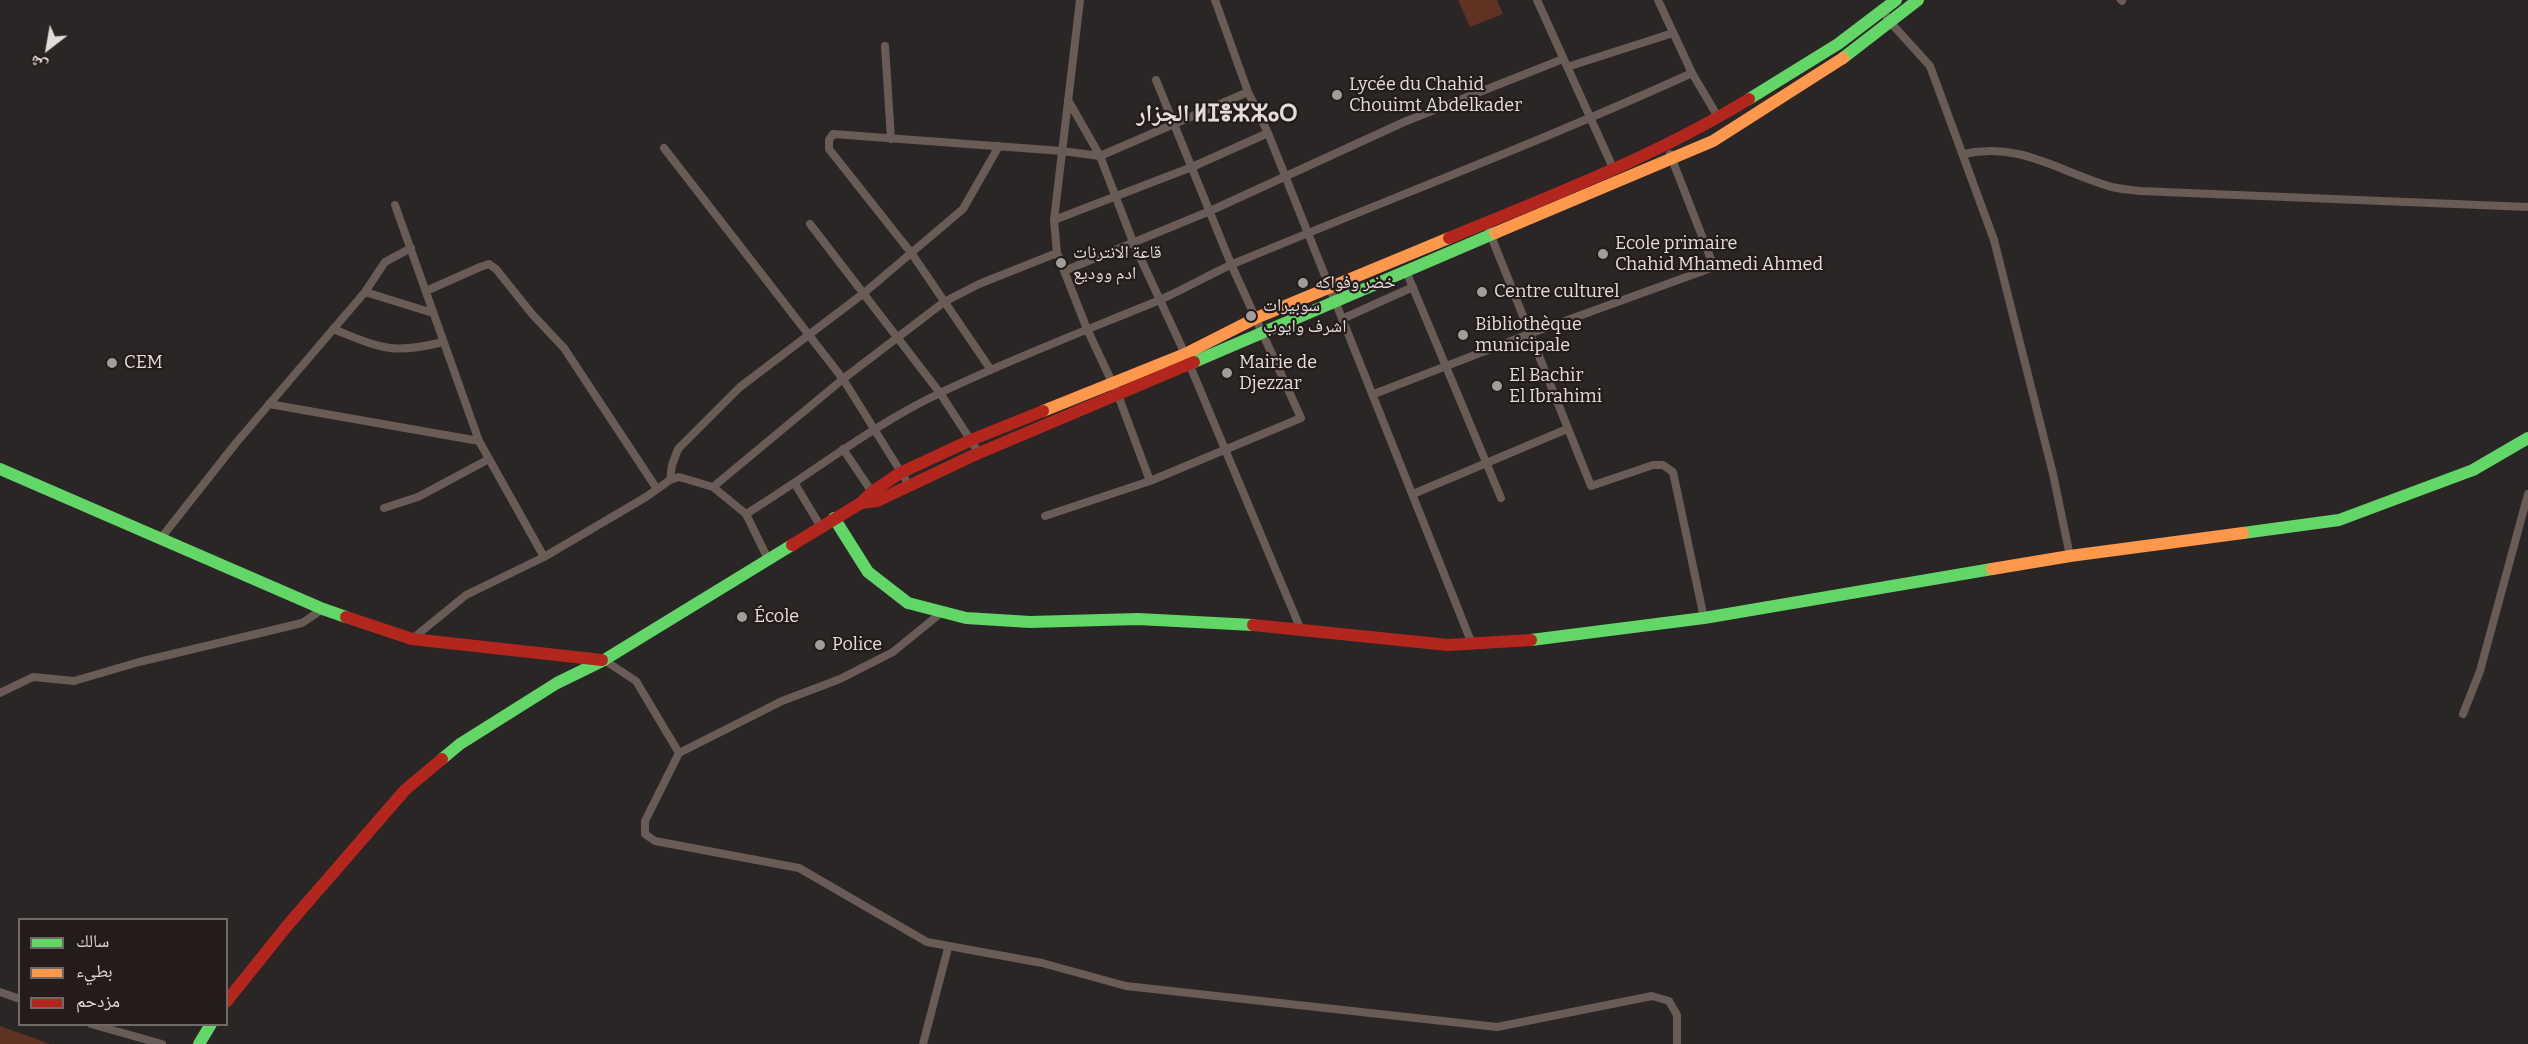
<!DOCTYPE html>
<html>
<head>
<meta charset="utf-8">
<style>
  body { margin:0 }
  #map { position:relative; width:2528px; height:1044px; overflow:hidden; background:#2a2625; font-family:Bitter,"Noto Naskh Arabic",serif }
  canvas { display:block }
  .legend { position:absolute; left:18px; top:918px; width:210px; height:108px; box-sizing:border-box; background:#231c1a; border:2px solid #6f6967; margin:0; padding:8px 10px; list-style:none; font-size:18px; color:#e2dddb }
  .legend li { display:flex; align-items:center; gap:12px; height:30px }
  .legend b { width:30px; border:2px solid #6f6967 }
  .north { position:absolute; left:18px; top:18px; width:60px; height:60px; -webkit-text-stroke:4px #231c1a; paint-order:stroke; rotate:211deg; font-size:16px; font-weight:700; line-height:24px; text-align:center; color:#e2dddb }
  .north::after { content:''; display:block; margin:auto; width:21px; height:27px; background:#e2dddb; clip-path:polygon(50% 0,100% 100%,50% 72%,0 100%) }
</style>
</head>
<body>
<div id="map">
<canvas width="2528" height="1044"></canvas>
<ul class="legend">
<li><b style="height:8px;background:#63d668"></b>سالك</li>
<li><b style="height:8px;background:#ff974d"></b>بطيء</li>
<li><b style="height:8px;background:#b3261e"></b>مزدحم</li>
</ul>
<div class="north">ش</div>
</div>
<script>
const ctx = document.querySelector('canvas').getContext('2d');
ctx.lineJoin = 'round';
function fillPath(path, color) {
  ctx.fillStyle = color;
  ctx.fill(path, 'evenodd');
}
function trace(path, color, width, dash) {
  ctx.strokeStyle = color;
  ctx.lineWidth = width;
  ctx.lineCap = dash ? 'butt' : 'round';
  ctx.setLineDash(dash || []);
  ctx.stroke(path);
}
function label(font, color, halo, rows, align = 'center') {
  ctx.font = font + ' Bitter,"Noto Naskh Arabic","Noto Sans Tifinagh",serif';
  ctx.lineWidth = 4.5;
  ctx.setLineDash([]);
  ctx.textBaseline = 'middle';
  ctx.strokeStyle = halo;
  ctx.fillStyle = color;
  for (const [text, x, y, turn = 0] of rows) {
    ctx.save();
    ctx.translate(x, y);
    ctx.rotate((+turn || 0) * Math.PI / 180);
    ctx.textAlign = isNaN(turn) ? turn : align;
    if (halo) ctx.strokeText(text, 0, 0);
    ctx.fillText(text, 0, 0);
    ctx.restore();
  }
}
fillPath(new Path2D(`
  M1458,0H1497L1503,14L1470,27Z
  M0,1026L50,1044H0Z`), '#603221');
trace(new Path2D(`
  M1080,0L1054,220L1057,253L1087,329L1118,395L1150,481
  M1215,0L1248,92L1268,133L1472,644
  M1537,0L1614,170
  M1658,0L1692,73
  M2121,0L2122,1
  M1882,10L1891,23L1930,66L1994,240L2053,474L2070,556
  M885,46L891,139
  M1567,67L1673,33
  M1068,100L1100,156L1133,242L1185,354L1301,630
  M664,148L843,379L909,485
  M1963,154C2021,141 2059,172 2112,187C2121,189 2131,190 2140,191L2528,207
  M395,205L479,441L544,557
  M1054,220L1192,167L1268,133
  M810,224L940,393L979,453
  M1489,231L1591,486L1653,465H1663L1673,472L1704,618
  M1064,271L1210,211L1404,122L1563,59
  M1406,271L1501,498
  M426,291L480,267L489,264L496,269L532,314L564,348L657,489
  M365,292L433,313
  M1342,319L1413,287
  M333,329C381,348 391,355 443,342
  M991,370L912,254L829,149V140L833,134L1062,151L1100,156L1248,92
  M1374,394L1529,334L1714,267L1670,154
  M269,404L479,441
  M843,449L874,495
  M670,480L672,465L678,449L740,387L864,293L963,209L999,146
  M795,484L821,527
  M713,487L843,379L944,302L979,284L1057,253
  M1413,494L1567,429
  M384,508L418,497L489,459
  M746,514C811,474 872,425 942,392C1011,359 1084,331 1155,302C1186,289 1214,271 1245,259C1394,197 1545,140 1692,73L1718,117
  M1045,516L1150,481L1301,418L1231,264L1156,80
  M161,538L236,443L365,292L385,262L411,248
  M412,639L466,595L544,557L646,497L670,480L679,477L713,487L746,514L768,559
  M604,660L636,681L679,753L645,821V834L655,841L799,868L927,942L1042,963L1126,986L1497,1027L1652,996L1669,1001L1677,1015V1044
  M0,693L33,677L74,681L139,662L302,623L323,609
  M2463,714L2480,671L2528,494
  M679,753L782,701L840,679L893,652L942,612
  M0,992L20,999
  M91,1024L162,1044
  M923,1044L948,948`), '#695b55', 8);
trace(new Path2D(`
  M1843,58L1918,0
  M1749,99L1838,44L1896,0
  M1194,362L1495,233
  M0,469L323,609L346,617
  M834,518L868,572L908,603L966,618L1030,622L1138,619L1253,625
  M2243,533L2339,520L2473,470L2528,438
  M1531,640L1704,618L1992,569
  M442,759L460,744L557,683L604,660L792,545
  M199,1044L211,1024`), '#63d668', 12);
trace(new Path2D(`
  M1495,233L1713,141L1843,58
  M1043,411L1185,354L1256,318L1449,238
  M1992,569L2070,556L2243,533`), '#ff974d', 12);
trace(new Path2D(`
  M1449,238C1551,196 1654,157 1749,99
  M861,503L877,501L972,456L1194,362
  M792,545L861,503L872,492L900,473L971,440L1043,411
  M346,617L412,639L602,660
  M1253,625L1448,645L1531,640
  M226,1002L287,926L405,790L442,759`), '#b3261e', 12);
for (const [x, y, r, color] of [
  [1337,95,6,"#a29d9b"],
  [1603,254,6,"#a29d9b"],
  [1061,263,6,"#a29d9b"],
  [1303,283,6,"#a29d9b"],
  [1482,292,6,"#a29d9b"],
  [1251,316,6,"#a29d9b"],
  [1463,335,6,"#a29d9b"],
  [112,363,6,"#a29d9b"],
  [1227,373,6,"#a29d9b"],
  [1497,386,6,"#a29d9b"],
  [742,617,6,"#a29d9b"],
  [820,645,6,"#a29d9b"]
]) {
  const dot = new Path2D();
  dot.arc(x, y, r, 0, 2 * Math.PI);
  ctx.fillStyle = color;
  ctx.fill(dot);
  trace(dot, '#231c1a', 2);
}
label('18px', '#e2dddb', '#231c1a', [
  ["Lycée du Chahid",1349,85],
  ["Chouimt Abdelkader",1349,106],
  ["Ecole primaire",1615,244],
  ["Chahid Mhamedi Ahmed",1615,265],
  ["قاعة الانترنات",1073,253],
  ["ادم ووديع",1073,274],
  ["خضر وفواكه",1315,283],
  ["Centre culturel",1494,292],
  ["سوبيرات",1263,306],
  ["اشرف وايوب",1263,327],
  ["Bibliothèque",1475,325],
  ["municipale",1475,346],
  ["CEM",124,363],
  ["Mairie de",1239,363],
  ["Djezzar",1239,384],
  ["El Bachir",1509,376],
  ["El Ibrahimi",1509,397],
  ["École",754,617],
  ["Police",832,645]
], 'left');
label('bold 24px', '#e2dddb', '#231c1a', [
  ["الجزار ⵍⵊⴻⵣⵣⴰⵔ",1217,114]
]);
</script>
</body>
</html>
